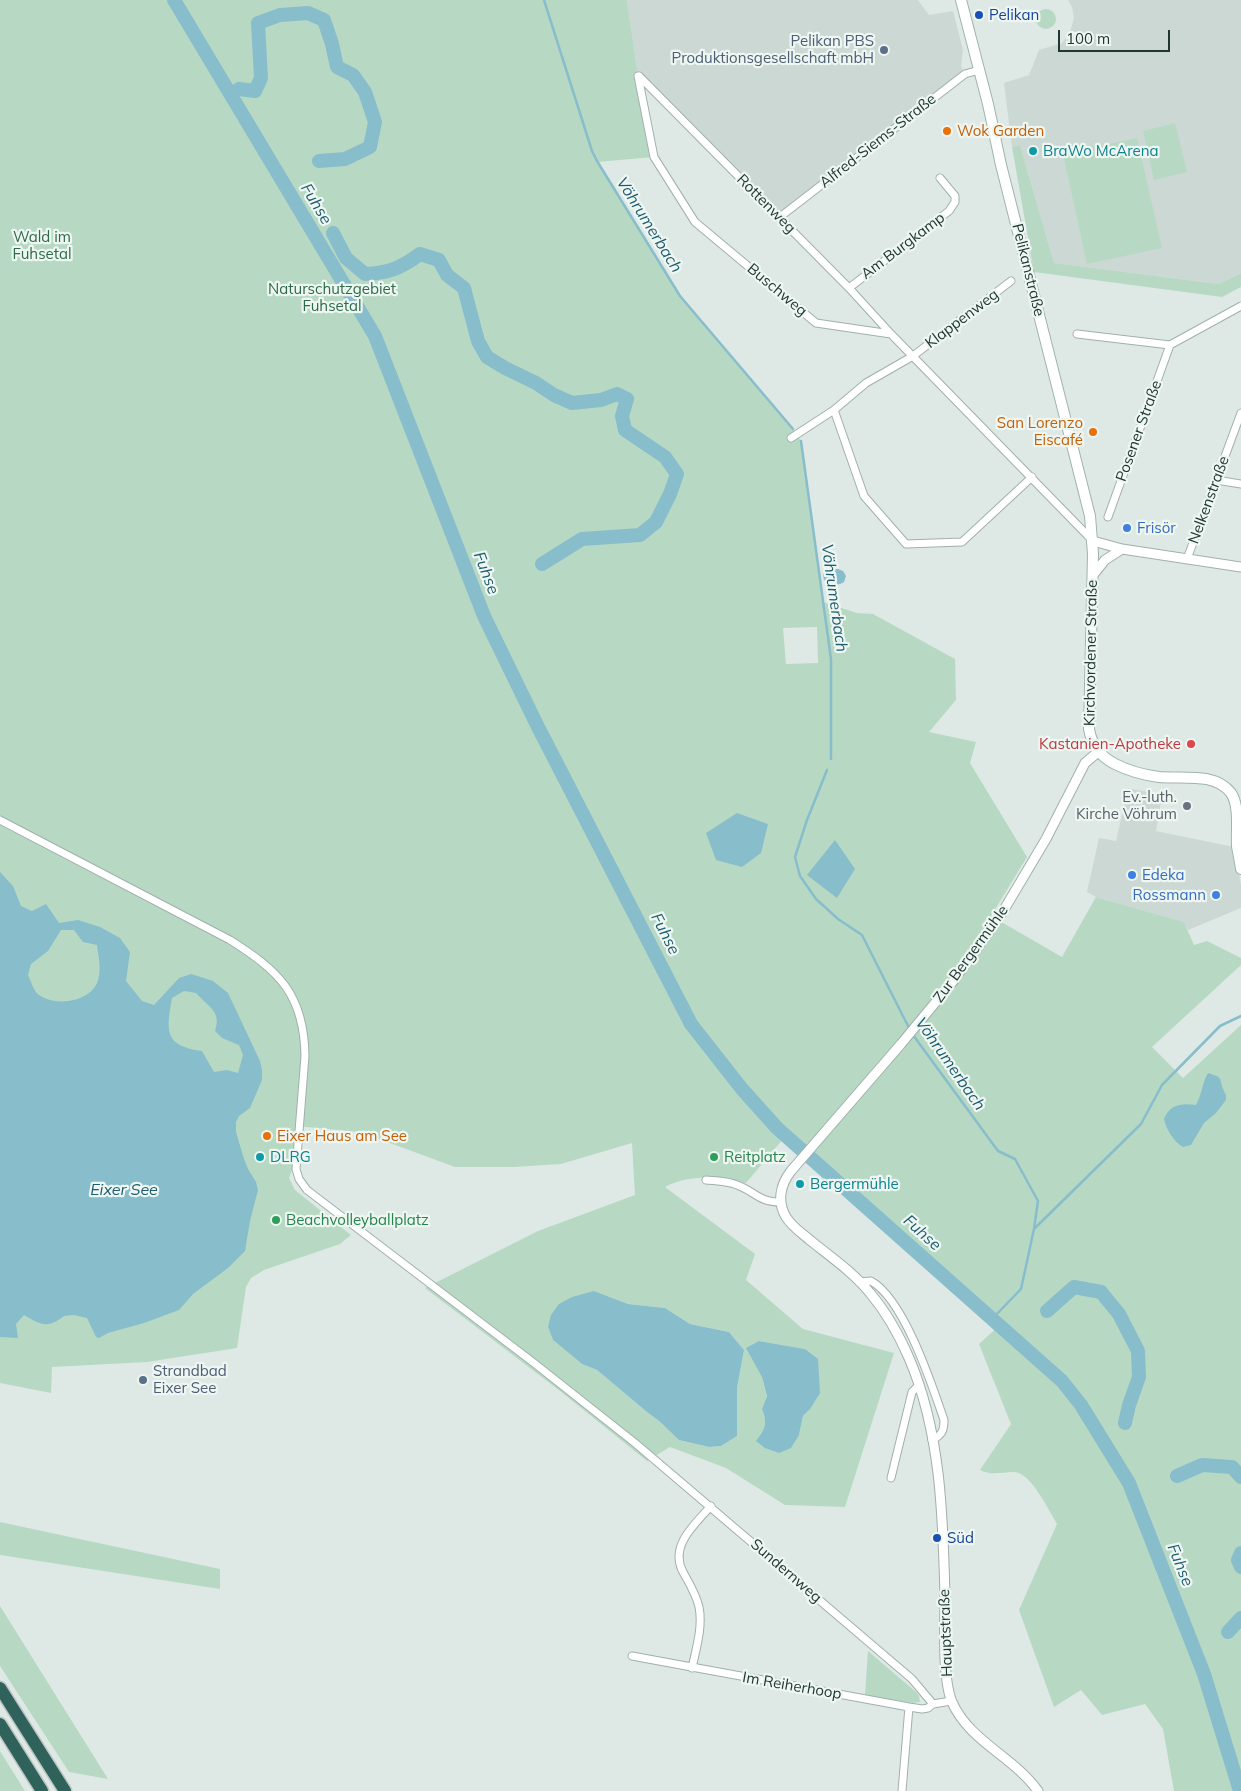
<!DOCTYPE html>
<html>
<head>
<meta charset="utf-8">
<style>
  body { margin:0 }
  #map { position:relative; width:1241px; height:1791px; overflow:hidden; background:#dee9e5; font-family:Mulish,sans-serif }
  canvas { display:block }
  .scale { position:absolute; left:1058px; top:30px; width:112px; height:22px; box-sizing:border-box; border:2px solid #203733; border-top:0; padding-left:6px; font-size:15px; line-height:18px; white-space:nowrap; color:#203733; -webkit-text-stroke:4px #eef6f2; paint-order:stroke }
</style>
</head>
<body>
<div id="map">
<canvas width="1241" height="1791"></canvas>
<div class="scale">100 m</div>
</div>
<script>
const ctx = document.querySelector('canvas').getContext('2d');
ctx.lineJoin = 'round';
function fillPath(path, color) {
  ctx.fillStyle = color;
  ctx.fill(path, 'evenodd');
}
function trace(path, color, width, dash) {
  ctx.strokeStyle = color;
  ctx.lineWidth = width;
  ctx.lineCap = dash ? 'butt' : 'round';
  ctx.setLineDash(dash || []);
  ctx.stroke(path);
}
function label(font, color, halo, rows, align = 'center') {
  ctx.font = font + ' Mulish,sans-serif';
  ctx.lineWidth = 4.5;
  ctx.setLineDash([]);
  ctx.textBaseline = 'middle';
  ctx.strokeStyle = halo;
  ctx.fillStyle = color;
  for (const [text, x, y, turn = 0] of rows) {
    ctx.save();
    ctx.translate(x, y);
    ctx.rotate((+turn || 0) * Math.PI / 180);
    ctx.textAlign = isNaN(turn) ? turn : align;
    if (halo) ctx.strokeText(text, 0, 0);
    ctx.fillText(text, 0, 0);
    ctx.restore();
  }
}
fillPath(new Path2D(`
  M627,0H918L929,15L953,11L963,50L961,66L965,74L780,217L638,76Z
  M1068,0H1241V273L1219,284L1054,263L1020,145L1012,147L1004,83L1029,75L1039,50L1062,43L1070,32L1074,18L1072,7Z
  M1128,788L1162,795L1156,831L1234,847L1241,885V908L1188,930L1184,922L1096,897L1087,892L1099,838L1116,841Z`), '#ccd8d4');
fillPath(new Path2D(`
  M0,0H627L638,76L654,157L597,162L680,296L793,429L801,441L823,602L857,613L873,614L955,659L956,700L929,732L976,742L970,763L1027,857L991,916L1062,957L1096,897L1184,922L1194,945L1207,941L1241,958V965L1152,1047L1183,1078L1241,1025V1791H1174L1163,1729L1145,1704L1102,1715L1081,1690L1054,1707L1019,1610L1057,1524C1049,1511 1031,1472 1014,1472C1003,1472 991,1476 980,1470L1011,1424L979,1344L1002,1323L763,1110L690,1019H686L689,1025L759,1114L784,1138L746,1183C719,1177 690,1174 665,1187L755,1254L746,1280L803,1329L894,1353L845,1507L785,1505L726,1468L670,1447L647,1461L560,1391L425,1288L538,1231L635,1195L632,1143L561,1164L514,1167H455L360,1132L296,1126L292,1170L289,1178L295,1190L351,1235L340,1244L264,1270L251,1278L246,1287L237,1348L147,1362L52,1367L51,1393L0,1383ZM817,627L818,663L786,664L783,628ZM594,1291L628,1304L665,1308L690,1324L729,1332L744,1350L737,1388V1436L721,1446L709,1447L679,1440L659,1421L647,1412L597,1370L582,1364L553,1340L548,1327ZM759,1341L805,1349L810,1409L803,1416L799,1435L763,1432L766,1418L762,1409L767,1396L762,1377Z
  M1036 19a10 10 0 1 1 20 0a10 10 0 1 1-20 0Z
  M1175,123L1187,172L1154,180L1143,131Z
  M1137,138L1162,248L1087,264L1063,154Z
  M1020,145L1054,263L1219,284L1241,273V287L1222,297L1034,272L1012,147Z
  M0,1522L220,1569V1589L0,1555Z
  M0,1606L108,1779L69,1772L0,1666Z
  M868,1651L916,1692L919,1696L920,1702L913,1703L865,1695Z
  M0,1751L25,1791H0Z`), '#b7d9c3');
fillPath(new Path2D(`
  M838,569L843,571L846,576L844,582C836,587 831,584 824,580L823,574L828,570Z
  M737,813L768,824L761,853L742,867L716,860L706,833Z
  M835,840L855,869L837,898L807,875Z
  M0,872L13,886L21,906L32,911L46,904L59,923L78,920L100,927L120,938L130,952L126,981L142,1001L154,1005L179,978L191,974L213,981L228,993L260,1061L262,1070V1080L250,1108L239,1116L236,1122V1132L244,1159L248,1169L256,1182L258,1190L250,1221L245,1251L228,1268L193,1294L179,1310L144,1323L108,1333L99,1338L96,1337L87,1318L74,1315L64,1316C47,1329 41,1325 24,1315L16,1324L18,1338L0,1337ZM61,930H74L83,942L97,945C98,955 101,966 99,976C96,1001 57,1008 39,995C34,992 31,981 28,975L31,964L48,951ZM184,991L196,993C208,1007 222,1011 215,1031L222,1038L239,1045L243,1055L238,1073L227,1070L214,1072L202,1051C164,1046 166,1031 172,998Z
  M1208,1073C1225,1078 1218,1078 1224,1091C1227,1099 1226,1091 1226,1100L1216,1113L1204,1123L1191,1145L1183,1147C1174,1142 1166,1129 1164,1119C1170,1104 1182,1103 1196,1105C1202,1094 1202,1083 1208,1073Z
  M594,1291L628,1304L665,1308L690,1324L729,1332L744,1350L737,1388V1436L721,1446L709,1447L679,1440L659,1421L647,1412L597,1370L582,1364L553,1340L548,1327L551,1315L559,1304L572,1297Z
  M759,1341L805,1349L818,1359L820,1393L810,1409L803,1416L799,1435L791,1448L779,1453L765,1448L756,1441C765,1430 768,1422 762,1409L767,1396L762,1377L746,1348Z`), '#88bdcc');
trace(new Path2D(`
  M544,0L592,151L597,161L680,296L793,429
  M801,441L831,659V759
  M827,770L807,820L795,857L800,876L816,899L838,919L862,935L910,1030
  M913,1035L998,1151L1015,1159L1038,1201L1034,1229L1021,1289L992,1319
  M1035,1228L1141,1124L1162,1085L1220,1026L1241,1016`), '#88bdcc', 2.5);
trace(new Path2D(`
  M174,0L375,336L484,616L537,725L691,1024L742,1089L777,1128L1062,1381L1081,1405L1129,1483L1204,1674L1240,1791
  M239,89L255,91L261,78L258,23L280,15L308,13L324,20L332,44L337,67L353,75L365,92L375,122L370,147L345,159L319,161
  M333,233L346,258L365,274C389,273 401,268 420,254L439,260L447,275L464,288L478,341L487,357L505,368L536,383L554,395L572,403L601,400L617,394L627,399L622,416L625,430L665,457L677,474L670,494L656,522L640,535L582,539L542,564
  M1047,1311L1074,1287L1101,1292L1119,1314L1138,1351L1139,1377L1129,1405L1125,1423
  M1177,1476L1202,1465L1232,1467L1241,1477
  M1241,1553L1238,1560L1241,1567
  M1228,1632L1241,1618`), '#88bdcc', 14);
const minor = new Path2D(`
  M638,76L654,157L695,222L816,323L891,334L1093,541
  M639,76L849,288L891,334
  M780,217L965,74L979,70
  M1011,281L913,356L866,383L834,410L864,496L906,544L962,542L1032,477
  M849,288L949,211L955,202V196L940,178
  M1077,334L1170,345L1241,306
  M791,438L834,410
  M1216,480L1241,484
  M1108,517L1170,345
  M1187,559L1241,413
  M0,820L230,940C279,971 304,994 305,1056L296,1169L299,1179L307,1190L534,1363L635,1443L912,1679L933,1704
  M706,1180C716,1181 728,1181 737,1185C756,1192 758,1202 781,1202
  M859,1282L871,1281C904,1299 932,1385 944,1420C944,1431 942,1435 932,1440
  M891,1478L912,1392L919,1385
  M632,1656L909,1707L922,1709L928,1708L933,1704L951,1701
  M692,1668C696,1649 703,1627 699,1607C696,1594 689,1583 683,1572C669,1546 695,1524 711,1506
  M902,1791L909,1707`);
const tertiary = new Path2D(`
  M1093,541L1122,549L1241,567
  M1093,575L1105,560L1122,549
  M1038,1791C1014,1757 969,1741 952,1702C942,1678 945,1624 945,1597C943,1517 941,1432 909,1358C899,1335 887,1313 870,1293C854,1273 831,1257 811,1241C803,1234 792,1227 786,1217C777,1202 780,1185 791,1171L901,1044L954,980L1002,913L1046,839L1085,763L1098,752`);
const secondary = new Path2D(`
  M961,0L988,104L1001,165L1090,516L1093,554L1089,729C1092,746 1100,756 1115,764C1129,771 1143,775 1159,777C1182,779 1215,772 1231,793C1240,806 1236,831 1237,846C1238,853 1240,861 1241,869`);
const motorway = new Path2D(`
  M0,1688L65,1791
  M0,1724L42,1791`);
trace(minor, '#a1b0ac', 9);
trace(tertiary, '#a1b0ac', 11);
trace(secondary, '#9eb4ad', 12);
trace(motorway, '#bcc3c2', 15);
trace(minor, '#fff', 7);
trace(tertiary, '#fff', 9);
trace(secondary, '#fff', 10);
trace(motorway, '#2e625b', 12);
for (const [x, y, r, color] of [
  [979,15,5,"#1a4fb4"],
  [884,50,5,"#5c6f8a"],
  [947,131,5,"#e8710a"],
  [1033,151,5,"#0f9aa8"],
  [1093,432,5,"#e8710a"],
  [1127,528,5,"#3f7fe0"],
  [1191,744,5,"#e0444e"],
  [1187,806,5,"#6b7280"],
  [1132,875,5,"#3f7fe0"],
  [1216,895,5,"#3f7fe0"],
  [267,1136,5,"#e8710a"],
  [260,1157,5,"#0f9aa8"],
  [714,1157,5,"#2e9e5b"],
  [800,1184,5,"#0f9aa8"],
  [276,1220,5,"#2e9e5b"],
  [143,1380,5,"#5c6f8a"],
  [937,1538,5,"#1a4fb4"]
]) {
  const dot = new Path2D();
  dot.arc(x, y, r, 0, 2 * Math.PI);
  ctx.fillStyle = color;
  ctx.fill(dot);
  trace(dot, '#eef6f2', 2);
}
label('15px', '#164399', '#eef6f2', [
  ["Pelikan",989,15],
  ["Süd",947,1538]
], 'left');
label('15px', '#4e5e75', '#eef6f2', [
  ["Pelikan PBS",874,41],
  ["Produktionsgesellschaft mbH",874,58],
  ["Strandbad",153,1371,"left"],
  ["Eixer See",153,1388,"left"]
], 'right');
label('15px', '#c56008', '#eef6f2', [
  ["Wok Garden",957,131],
  ["San Lorenzo",1083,423,"right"],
  ["Eiscafé",1083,440,"right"],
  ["Eixer Haus am See",277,1136]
], 'left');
label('15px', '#203733', '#eef6f2', [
  ["Alfred-Siems-Straße",878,141,-38],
  ["Rottenweg",766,204,45],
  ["Am Burgkamp",903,246,-37],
  ["Pelikanstraße",1028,270,76],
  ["Buschweg",777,290,40],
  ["Klappenweg",962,319,-37],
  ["Posener Straße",1139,431,-70],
  ["Nelkenstraße",1209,500,-70],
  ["Kirchvordener Straße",1091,653,-89],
  ["Zur Bergermühle",971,954,-54],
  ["Sundernweg",786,1571,41],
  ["Hauptstraße",946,1633,-92],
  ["Im Reiherhoop",792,1686,10]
]);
label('15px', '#0d838f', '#eef6f2', [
  ["BraWo McArena",1043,151],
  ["DLRG",270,1157],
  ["Bergermühle",810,1184]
], 'left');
label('15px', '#2d6c4a', '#eef6f2', [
  ["Wald im",42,237],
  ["Fuhsetal",42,254],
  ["Naturschutzgebiet",332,289],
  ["Fuhsetal",332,306]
]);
label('15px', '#366cbe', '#eef6f2', [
  ["Frisör",1137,528],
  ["Edeka",1142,875],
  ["Rossmann",1206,895,"right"]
], 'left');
label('15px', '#be3a42', '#eef6f2', [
  ["Kastanien-Apotheke",1181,744]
], 'right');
label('15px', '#5b616d', '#eef6f2', [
  ["Ev.-luth.",1177,797],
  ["Kirche Vöhrum",1177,814]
], 'right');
label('15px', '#27864d', '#eef6f2', [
  ["Reitplatz",724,1157],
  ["Beachvolleyballplatz",286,1220]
], 'left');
label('italic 16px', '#1e5c70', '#eef6f2', [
  ["Fuhse",316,204,59],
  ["Vöhrumerbach",649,225,58],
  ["Fuhse",486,573,69],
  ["Vöhrumerbach",834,598,82],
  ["Fuhse",665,934,63],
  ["Vöhrumerbach",950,1064,55],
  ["Eixer See",124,1190],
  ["Fuhse",922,1233,42],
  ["Fuhse",1180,1565,68]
]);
</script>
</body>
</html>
